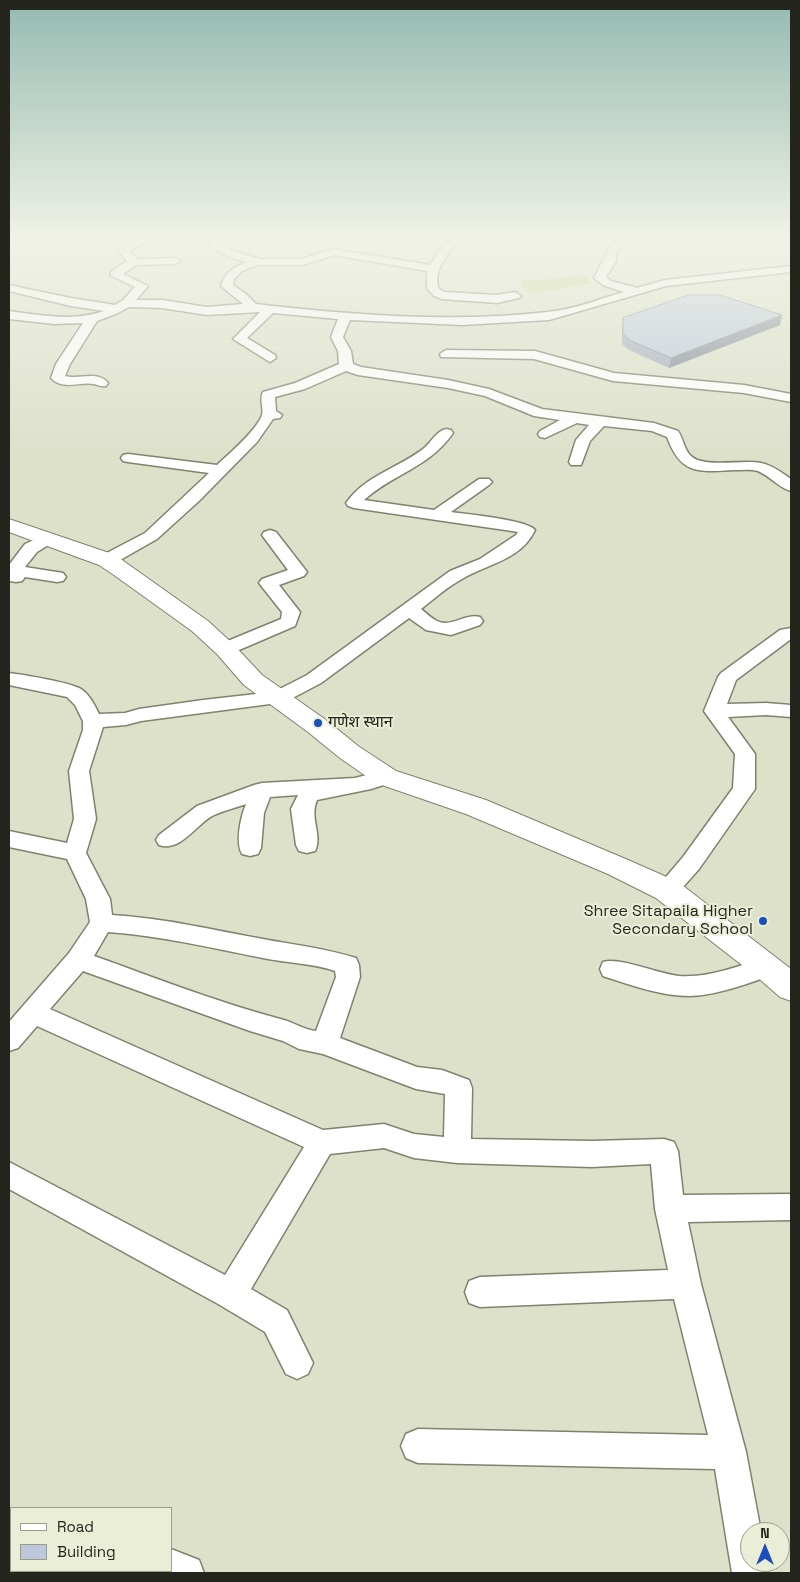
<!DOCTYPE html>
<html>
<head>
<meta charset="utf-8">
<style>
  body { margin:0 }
  #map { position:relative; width:800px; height:1582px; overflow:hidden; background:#dde1ca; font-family:"Space Grotesk",sans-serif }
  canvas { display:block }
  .frame { position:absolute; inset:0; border:10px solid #24251d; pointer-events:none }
  .legend { position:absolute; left:10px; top:1507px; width:162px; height:65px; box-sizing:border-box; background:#eaeed7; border:1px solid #9b9e8d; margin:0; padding:6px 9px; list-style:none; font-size:15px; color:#24251d }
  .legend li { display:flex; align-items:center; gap:10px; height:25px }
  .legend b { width:25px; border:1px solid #9b9e8d }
  .north { position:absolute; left:740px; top:1522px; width:50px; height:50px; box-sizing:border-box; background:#eaeed7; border:1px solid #9b9e8d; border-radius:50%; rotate:0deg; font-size:14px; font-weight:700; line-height:20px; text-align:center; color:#24251d }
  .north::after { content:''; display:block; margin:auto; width:18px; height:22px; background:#1d4fbc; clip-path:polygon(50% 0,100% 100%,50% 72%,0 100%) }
</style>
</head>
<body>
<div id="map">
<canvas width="800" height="1582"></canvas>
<div class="frame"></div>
<ul class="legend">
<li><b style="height:6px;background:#fff"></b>Road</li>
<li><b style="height:14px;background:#bdc8dc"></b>Building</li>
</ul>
<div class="north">N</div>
</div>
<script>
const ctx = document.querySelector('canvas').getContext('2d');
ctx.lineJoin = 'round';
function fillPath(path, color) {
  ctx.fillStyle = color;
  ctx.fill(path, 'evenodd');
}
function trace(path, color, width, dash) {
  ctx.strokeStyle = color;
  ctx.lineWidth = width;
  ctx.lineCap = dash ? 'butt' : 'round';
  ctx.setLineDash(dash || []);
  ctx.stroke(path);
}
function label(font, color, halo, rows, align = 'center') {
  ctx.font = font + ' "Space Grotesk","Noto Sans Devanagari",sans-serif';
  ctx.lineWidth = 4;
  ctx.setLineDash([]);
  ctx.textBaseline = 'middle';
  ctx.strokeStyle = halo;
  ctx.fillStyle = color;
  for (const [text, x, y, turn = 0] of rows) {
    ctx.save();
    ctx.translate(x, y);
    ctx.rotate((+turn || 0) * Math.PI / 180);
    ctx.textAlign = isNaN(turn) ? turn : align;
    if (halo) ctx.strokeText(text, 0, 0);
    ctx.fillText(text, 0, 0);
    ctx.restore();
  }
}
fillPath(new Path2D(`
  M584,274L591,283L531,294L520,286L522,279L541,280Z`), '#cbd489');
const street = new Path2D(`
  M205,236H215L222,244L233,251L260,259H302L333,249L430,265L445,243L449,242L454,245C446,258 432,272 439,289L444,292L497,295L515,292L521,296L519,298L497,303L442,299L434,296L427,288V271L334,255L303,265H258L242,271L234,279L233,285L246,294L256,304C352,315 451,323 547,312C573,310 599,299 624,292L603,285L594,278C603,264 607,243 623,238L628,241L616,253V261L606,277L611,281L637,288L665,280L791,266V272L666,286L549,320L462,325L350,320L343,337L351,351L353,364L361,367L448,380L489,389L542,409L654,423L678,431C683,438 684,449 690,455C702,469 743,459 761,463C772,465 782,473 791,479V491C779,488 770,476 758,471C751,469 742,470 735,470C698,472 681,475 667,437L652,431L604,426L590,441L581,465H571L569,462L576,440L589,425L577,423L545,438L540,437L538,434L540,431L560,420L534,416L485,396L448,388L358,375L346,371L305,389L275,397L276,411L282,415L280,418L273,419L257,442L199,501L157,539L113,564H101L99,560L101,556L145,533L209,473L128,462L123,461L121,458L123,455L128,454L217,465C229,454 257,430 262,415C264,408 259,399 263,392L295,383L339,364L338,351L331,337L338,319L273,313L247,338L275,355L276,358L270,362L233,339L260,312L207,315L162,308L129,307L118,313L97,321L70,364L65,376C79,380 98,370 108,383L106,386C100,387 99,385 94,384C81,381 63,391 51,378L56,364L83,323L54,324L9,319V311C40,315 73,322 104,311L71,306L9,291V285L71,298L115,305L123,300L135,287L110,275L112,271L127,261L118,251C123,244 134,239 143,241L144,243L129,251L137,259L175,258L181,261L175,264L136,265L123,274L148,286L136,300H162L207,307L243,304L221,286C225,272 234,267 247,262C230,258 214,252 205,236Z
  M423,236H436L424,242L419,239Z
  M695,236H706L699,241L695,240L694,238Z
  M446,350L535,351L614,373L744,385L791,394V402L744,393L613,381L534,359L441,357L440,354Z
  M446,429L451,430L453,433C429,468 394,473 364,500L434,510L479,479H489L492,482L489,485L451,512C466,514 528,520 535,530C521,560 487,564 462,579C447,587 434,599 421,609C426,613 431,618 437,621C451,628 466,613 480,617L483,621L480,625L451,635L426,630L409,618L321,683L285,702L141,721L126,725L103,727L89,771L96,819L86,853L110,899L112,915C163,918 213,930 263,939C294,945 325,948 356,958L359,965L360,977L340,1038L417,1067L442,1070L469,1080L472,1088L471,1139L592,1141L664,1139L674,1142L678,1151L683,1195L791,1194V1220L688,1222L701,1284L746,1452L761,1532H750V1562H766L768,1573H732L715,1469L418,1463L406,1458L401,1446L406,1434L418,1429L708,1435L674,1299L480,1307L469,1303L465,1292L469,1281L480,1277L668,1270L655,1209L651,1164L592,1167L457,1163L414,1158L384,1148L330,1154L251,1289L287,1310L313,1363L308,1374L297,1379L286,1374L265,1332L220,1305L9,1189V1162L225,1275L304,1147L37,1026L18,1048L9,1051V1022L69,953L90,922L86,899L67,859L9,847V831L67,843L74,819L69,771L83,730V721L75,705L67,697L9,685V673C24,675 69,682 81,689C90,695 95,706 99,714L125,713L139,709L203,700L274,692L307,675L450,571L480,559L516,535L518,532L512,531L354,508L348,506L346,503C365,476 398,468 423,449C431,443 436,431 446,429ZM108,932C161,936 212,948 263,958C287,963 312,963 335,971L336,977L316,1031C305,1030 294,1023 284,1020C219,1003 156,978 94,956ZM83,971L250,1031L283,1041L299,1049L323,1054L416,1089L445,1094L444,1137L414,1134L384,1124L323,1130L50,1009Z
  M270,530L276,532L307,572L304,576L279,585L300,612L295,626L232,653L225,655L218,653L216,649L218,645L281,619L282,612L259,583L262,579L288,570L262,535L264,532Z
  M47,534L53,536L55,539L53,542L37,552L25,567L63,573L66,577L63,581L57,582L25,577L22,581L16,582L10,581L9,565L25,544Z
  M791,628V639L736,680L727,704L766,703L791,705V717L766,715L728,717L755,754V789L699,869L675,896L667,898L659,896L655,890L683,857L733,788L735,754L704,711L718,677L721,673L780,630Z
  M386,770L393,772L396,777L393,782L371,789L317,800C309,818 323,836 315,851L307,853L299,851L296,845L291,809L298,795L270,797L264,813L261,848L258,854L250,856L242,854C235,842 241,816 246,804C235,808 222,811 212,816C195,826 180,852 159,845L156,840L159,835L197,806L254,785L262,783L355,778Z
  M767,957L776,960L779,967L776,974C748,983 719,995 690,996C660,996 631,985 603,976L600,969L603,962C620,957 658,974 679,976C709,978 739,966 767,957Z
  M171,1549L199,1560L204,1573H156L154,1571H171Z`);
const secondary = new Path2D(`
  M9,519L115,555L208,621L233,644L262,675L326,720L358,746L396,771L486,800L628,860L678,882L791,969V1001L780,997L756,976L656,898L608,874L466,814L376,783L340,758L308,732L244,685L217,654L192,631L114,575L99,565L9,532Z`);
trace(street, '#7f826d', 3);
trace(secondary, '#7f826d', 2);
fillPath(street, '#fff');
fillPath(secondary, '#fff');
fillPath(new Path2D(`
  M623,318L780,325L669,368L629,350L622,344V327Z`), '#a3acbd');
fillPath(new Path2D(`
  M782,315L780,325L669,368L671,358Z`), '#848c9a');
const building = new Path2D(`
  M689,295H720L782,315L671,358L631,341L623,334V318Z`);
fillPath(building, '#bdc8dc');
trace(building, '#848c9a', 1);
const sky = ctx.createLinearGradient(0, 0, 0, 457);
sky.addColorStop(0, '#95bab0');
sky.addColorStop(0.52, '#f0f2e7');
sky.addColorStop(1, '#f0f2e700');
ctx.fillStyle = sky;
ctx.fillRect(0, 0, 800, 457);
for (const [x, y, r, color] of [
  [318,723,5,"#1d4fbc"],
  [763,921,5,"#1d4fbc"]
]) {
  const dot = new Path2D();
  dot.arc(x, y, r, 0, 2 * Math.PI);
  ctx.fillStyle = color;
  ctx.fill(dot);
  trace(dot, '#eaeed7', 2);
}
label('16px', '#24251d', '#eaeed7', [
  ["गणेश स्थान",328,723],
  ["Shree Sitapaila Higher",753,912,"right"],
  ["Secondary School",753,930,"right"]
], 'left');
</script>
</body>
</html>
